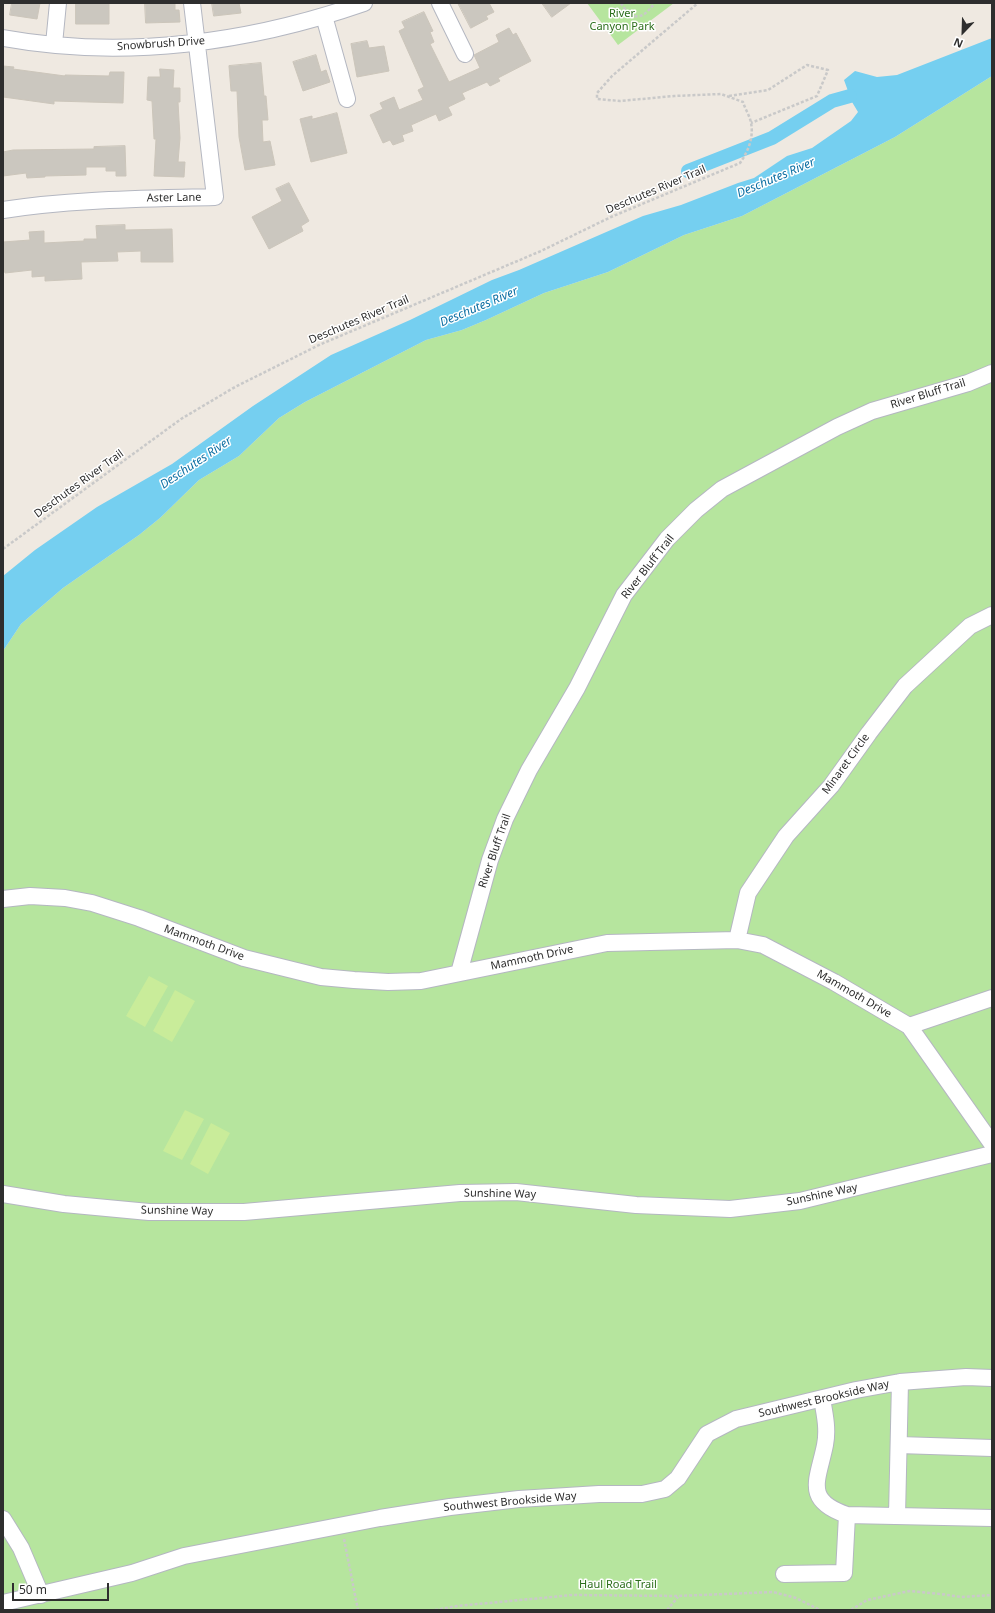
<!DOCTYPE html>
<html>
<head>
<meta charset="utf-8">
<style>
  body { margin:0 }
  #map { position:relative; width:995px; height:1613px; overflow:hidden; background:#efe9e1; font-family:"Noto Sans",sans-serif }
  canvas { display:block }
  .frame { position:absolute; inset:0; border:4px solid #2e2e2e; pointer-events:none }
  .north { position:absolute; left:943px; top:12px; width:40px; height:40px; -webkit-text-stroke:3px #fff; paint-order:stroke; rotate:203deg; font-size:11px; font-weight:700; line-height:16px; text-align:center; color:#2e2e2e }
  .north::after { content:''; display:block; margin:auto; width:14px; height:18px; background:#2e2e2e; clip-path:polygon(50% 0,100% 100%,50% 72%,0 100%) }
  .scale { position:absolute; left:12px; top:1583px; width:97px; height:18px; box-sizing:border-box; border:2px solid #2e2e2e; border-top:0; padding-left:5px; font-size:12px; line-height:14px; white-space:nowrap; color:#2e2e2e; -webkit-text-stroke:3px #fff; paint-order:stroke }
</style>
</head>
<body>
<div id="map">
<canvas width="995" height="1613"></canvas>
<div class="frame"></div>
<div class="north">N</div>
<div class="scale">50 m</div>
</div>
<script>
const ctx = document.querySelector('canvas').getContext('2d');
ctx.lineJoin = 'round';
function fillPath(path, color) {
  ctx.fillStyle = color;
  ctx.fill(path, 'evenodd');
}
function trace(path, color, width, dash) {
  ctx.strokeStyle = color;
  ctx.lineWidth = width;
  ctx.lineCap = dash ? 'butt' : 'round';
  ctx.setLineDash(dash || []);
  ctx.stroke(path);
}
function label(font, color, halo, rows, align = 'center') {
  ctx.font = font + ' "Noto Sans",sans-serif';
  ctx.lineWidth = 3;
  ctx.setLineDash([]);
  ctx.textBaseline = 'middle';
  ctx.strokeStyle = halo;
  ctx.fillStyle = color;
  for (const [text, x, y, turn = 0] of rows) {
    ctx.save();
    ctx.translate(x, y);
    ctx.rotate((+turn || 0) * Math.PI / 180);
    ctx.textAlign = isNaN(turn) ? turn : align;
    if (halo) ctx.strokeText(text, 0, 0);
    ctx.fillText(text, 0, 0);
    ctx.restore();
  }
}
fillPath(new Path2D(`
  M587,3H674L618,45Z
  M992,76V1610H3V651L21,624L63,588L139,535L160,518L199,480L239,456L279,418L305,402L426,340L462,330L486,320L544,293L608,272L684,235L742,216L895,137Z`), '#b6e59e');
fillPath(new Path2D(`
  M149,976L168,986L145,1027L126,1016Z
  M175,990L195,1001L172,1042L153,1031Z
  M185,1110L204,1119L182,1160L163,1151Z
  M211,1123L230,1133L208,1174L190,1164Z`), '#c9ec9a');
fillPath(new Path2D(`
  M992,38V76L895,137L742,216L684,235L608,272L544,293L486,320L462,330L426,340L305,402L279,418L239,456L199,480L160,518L139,535L63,588L21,624L3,651V576L35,550L97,507L172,464L253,406L331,355L410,320L492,280L519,270L643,216L681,205L738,183L754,178L787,156L812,148L851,121L858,112L852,102L844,80L855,71L877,77L897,75Z`), '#75cff0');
trace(new Path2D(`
  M688,171L772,138L832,101L850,96`), '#75cff0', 14);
const building = new Path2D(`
  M12,3H40L37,19L10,15Z
  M76,3H109V24H76Z
  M145,3H175V10H179L180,22L146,23Z
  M212,3H239L241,13L214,16Z
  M458,3H489L494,12L486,16L488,19L471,28Z
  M542,3H571L552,17Z
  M424,12L433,31L430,32L434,42L430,44L449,82L480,68L474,55L499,42L496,35L509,28L513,35L516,33L531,61L498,78L500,81L490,86L487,82L462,93L465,99L448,107L452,115L439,121L436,114L411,125L413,131L402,135L404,141L393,145L390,140L383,143L370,115L383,109L380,103L394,97L399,110L423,100L418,90L424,87L399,31L405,28L402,22Z
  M367,41L369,48L384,46L389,71L357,77L351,44Z
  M316,55L321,72L326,70L330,82L303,91L293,62Z
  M261,63L264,96H266L268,120H262L263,142L270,141L275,165L245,170L239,137L237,91H231L229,66Z
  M3,66L14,67L13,69L65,76V75L109,76L110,72H124L123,103L54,101V104L3,97Z
  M160,69L174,70L173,88H180V102H178L180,138L178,162H185L184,177L154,176L156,139H154L152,101L147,100L148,77H160Z
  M337,113L347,153L311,162L300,119L312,116V119Z
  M125,146L126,176H116V171H106V167H86V175L45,176V177L27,178L26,173L3,176V152L13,150L94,149V147Z
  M289,183L309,221L301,226L303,231L269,249L252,217L282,201L276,189Z
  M125,225V230L172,229L173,262H141V251L117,252L118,261L81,262L82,279L45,281V276L32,277V270L5,273L4,269H3V242L30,240L29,232L44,231V243L84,241V239H97L96,226Z`);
fillPath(building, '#cbc7bf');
trace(building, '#cbc5ba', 1);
const minor = new Path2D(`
  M440,3L465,54
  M324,16L347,99
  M3,38C124,60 249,43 364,3
  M54,44L58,3
  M3,210C73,199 144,199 215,197L192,3
  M3,899L30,896L65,898L92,903L139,918L244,958L321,977L354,980L388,982L421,981L607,943L737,940L763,945L834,982L909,1026L992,1144
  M737,940L748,893L786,836L831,786L869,733L905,686L970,626L992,615
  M459,973L490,860L505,819L529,770L577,688L624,595L667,539L696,510L722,489L837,427L872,411L968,383L992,373
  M909,1026L992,998
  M3,1194L64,1204L149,1212H244L460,1193L516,1192L636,1205L730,1209L800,1201L992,1154
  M822,1399C825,1415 828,1430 825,1445C818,1480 803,1500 847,1515L992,1518
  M899,1445L992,1448
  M897,1516L900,1382
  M3,1519L21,1548L41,1595
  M784,1574L844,1573L847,1515
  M3,1603L132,1573L184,1556L380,1518L450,1507L519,1499L599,1494H642L665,1489L678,1478L707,1434L736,1419L856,1390L900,1382L966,1377L992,1378`);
trace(minor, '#b4b7c1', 18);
trace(new Path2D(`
  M621,3L629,15C643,19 646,13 655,3
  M729,96L768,90L807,65L828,70L817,96L751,123
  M3,549L181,419L235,387L319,345L541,251L611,217L740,163C748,152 754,137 751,123C750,116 745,109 743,102L721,94L674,96L620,101L597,99V93L612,76L698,3
  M344,1539L358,1610
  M435,1610L457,1606L573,1595L678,1596L773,1592L796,1598L820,1610
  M667,1610L678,1597
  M851,1610L867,1600L910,1591L941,1594L961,1597L992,1595`), '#c9c9c9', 2.5, [3, 2]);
trace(minor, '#fff', 16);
label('11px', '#2c6e1b', '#fff', [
  ["River",622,14],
  ["Canyon Park",622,27],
  ["Haul Road Trail",618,1585]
]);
label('11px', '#2e2e2e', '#fff', [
  ["Snowbrush Drive",161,44,-4],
  ["Deschutes River Trail",656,190,-23],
  ["Aster Lane",174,198,-1],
  ["Deschutes River Trail",359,320,-23],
  ["River Bluff Trail",928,394,-17],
  ["Deschutes River Trail",79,484,-36],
  ["River Bluff Trail",648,567,-52],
  ["Minaret Circle",846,764,-54],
  ["River Bluff Trail",495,851,-71],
  ["Mammoth Drive",204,943,20],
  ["Mammoth Drive",532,958,-12],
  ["Mammoth Drive",854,994,30],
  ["Sunshine Way",500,1194,1],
  ["Sunshine Way",822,1195,-12],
  ["Sunshine Way",177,1211,1],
  ["Southwest Brookside Way",824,1399,-13],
  ["Southwest Brookside Way",510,1502,-5]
]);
label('italic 12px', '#0d6fa3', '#fff', [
  ["Deschutes River",776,178,-23],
  ["Deschutes River",479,307,-23],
  ["Deschutes River",196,463,-34]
]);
</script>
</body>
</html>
